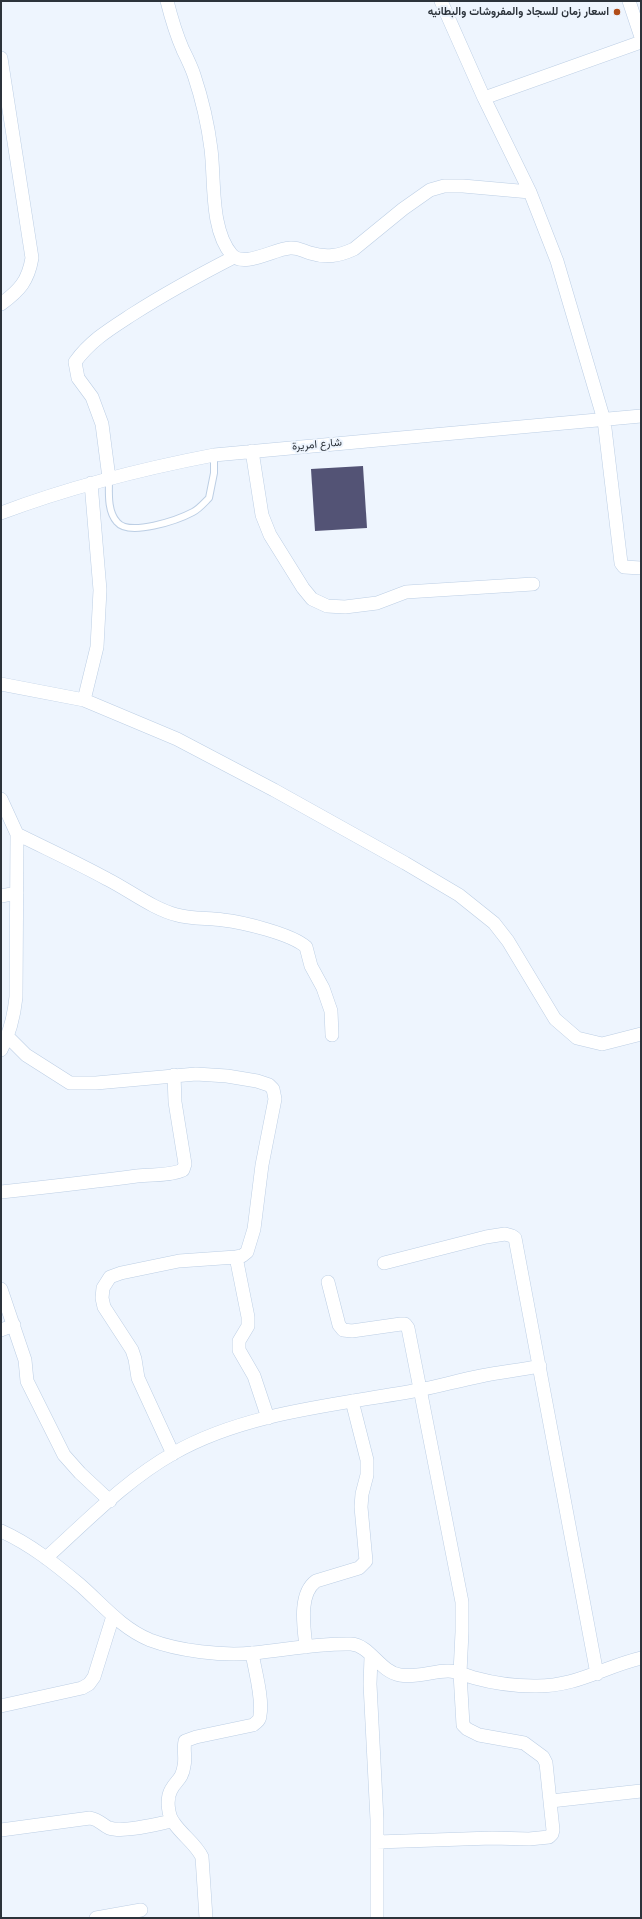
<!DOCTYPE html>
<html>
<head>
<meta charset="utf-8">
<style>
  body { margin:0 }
  #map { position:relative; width:642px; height:1919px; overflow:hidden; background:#eef5fe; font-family:"Nunito Sans",sans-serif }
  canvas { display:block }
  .frame { position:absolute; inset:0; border:2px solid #2c333b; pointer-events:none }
</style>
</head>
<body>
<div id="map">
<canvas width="642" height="1919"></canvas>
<div class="frame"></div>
</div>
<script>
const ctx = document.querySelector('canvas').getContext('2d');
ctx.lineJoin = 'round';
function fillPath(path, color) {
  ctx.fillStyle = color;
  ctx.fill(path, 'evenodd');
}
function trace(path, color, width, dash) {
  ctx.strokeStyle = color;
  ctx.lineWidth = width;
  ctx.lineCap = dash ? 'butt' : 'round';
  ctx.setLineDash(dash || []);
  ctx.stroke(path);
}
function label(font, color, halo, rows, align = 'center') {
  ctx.font = font + ' "Nunito Sans",Vazirmatn,sans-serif';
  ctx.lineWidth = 4;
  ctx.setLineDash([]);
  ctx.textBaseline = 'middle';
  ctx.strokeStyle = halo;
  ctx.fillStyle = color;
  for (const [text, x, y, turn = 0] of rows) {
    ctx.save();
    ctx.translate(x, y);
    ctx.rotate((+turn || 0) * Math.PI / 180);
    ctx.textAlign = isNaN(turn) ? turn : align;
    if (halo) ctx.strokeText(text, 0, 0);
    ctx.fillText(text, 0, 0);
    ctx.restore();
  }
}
fillPath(new Path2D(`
  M363,466L367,528L315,531L311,469Z`), '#535375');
const service = new Path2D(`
  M109,478C109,492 107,511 117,522C129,537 178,520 193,512C199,509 204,503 209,498L214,473V455`);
const minor = new Path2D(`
  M167,1C171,17 176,34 183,50C187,58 191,66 194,75C202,99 208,125 211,149C215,181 210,230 232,255C244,268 274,249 290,248C298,247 303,251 310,253C326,258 339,256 354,249L403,209L430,190L444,186H463L530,192
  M441,1L484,98L530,192L557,261L604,420L621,563L624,567L641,568
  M629,1L641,37
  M1,58L32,258C28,281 20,290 1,304
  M484,98L641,42
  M252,451L262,515L270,535L303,588L312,599L327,606L345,607L377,603L406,592L533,584
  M109,478L102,424L92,397L78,378L75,362C91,340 110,329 133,314C166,293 199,275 234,257
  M1,513C70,487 141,469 214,455L641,416
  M1,684L84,700L177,739L274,790L405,863L459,895L494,923L508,941L555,1019L577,1038L602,1044L641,1034
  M84,700L97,647L100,590L91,483
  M1,799L17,834L16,997C14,1016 10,1033 1,1050
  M17,834C47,849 78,863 107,879C129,890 153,909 177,915C191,919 208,918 223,920C242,922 292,934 306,947L311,966L323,988L331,1011L332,1035
  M1,896L17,893
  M8,1037L26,1055L70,1083H96L196,1074L227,1076L257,1081L269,1085L273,1089L275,1099L262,1165L254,1229L247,1252L242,1256L236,1257L179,1261L121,1273L110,1277L103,1288L102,1298L104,1307L132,1350L135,1359L138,1378L173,1454
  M1,1192C47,1187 92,1182 137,1176C152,1174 170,1176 183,1170L185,1164L175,1102L174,1075
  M236,1257L248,1317V1326L239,1341V1350L254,1376L268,1418
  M384,1263L486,1237L505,1234L512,1236L515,1238L597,1674
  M328,1282L339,1325L343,1330L352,1331L401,1324H405L408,1328L462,1602V1632L460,1673L463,1725L467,1729L479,1735L524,1743L543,1757L546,1763L553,1830L552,1834L549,1837L529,1839L492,1838L377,1842
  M1,1289L25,1360L27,1381L64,1455L80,1473L110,1501
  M1,1330L14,1325
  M1,1531C30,1544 55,1564 79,1584C102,1604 121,1628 150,1640C179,1651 222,1656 253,1653C285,1650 318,1643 351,1644C370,1645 380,1672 400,1675C417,1678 432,1671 448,1671C458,1671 466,1676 475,1678C493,1683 515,1686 534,1686C576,1687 603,1667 641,1658
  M46,1558C87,1521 126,1480 174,1453C246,1412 338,1405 419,1390C440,1386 460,1380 481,1376C500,1372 520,1370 540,1366
  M306,1647C304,1628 298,1594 316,1581L359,1568L366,1561L361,1507L362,1494L367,1475V1460L352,1401
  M371,1657L370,1684L377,1820V1918
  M1,1706L82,1688L89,1684L94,1677L113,1616
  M551,1801L641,1791
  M1,1830L90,1818C100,1820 101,1824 109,1828C124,1833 157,1824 172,1821
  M96,1918L141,1910
  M206,1918L202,1857C196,1844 182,1835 174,1823C168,1816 166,1799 171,1790C176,1780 182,1780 184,1766C186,1758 183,1749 185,1741L196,1737L253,1725C257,1722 260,1720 260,1715C263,1698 255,1671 252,1653`);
trace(service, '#bccee4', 8);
trace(minor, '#bccee4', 14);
trace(service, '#fff', 6);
trace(minor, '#fff', 13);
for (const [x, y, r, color] of [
  [617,12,4,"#b14d1a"]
]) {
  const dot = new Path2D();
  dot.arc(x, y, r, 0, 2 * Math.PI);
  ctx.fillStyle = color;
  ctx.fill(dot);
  trace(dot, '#eef5fe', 1.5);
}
label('bold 11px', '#2c333b', '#eef5fe', [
  ["اسعار زمان للسجاد والمفروشات والبطانيه",609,12]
], 'right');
label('11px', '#2c333b', '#eef5fe', [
  ["شارع امريرة",317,445,-5]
]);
</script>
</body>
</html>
